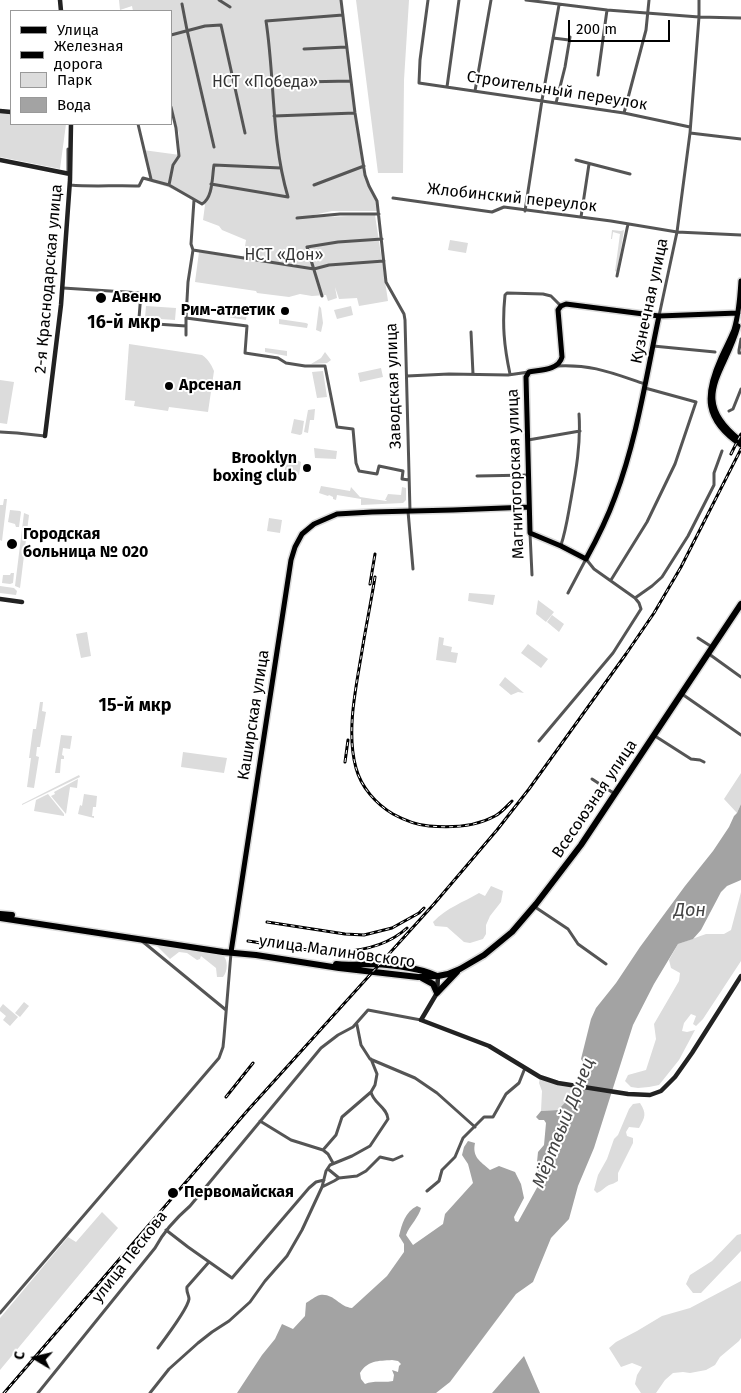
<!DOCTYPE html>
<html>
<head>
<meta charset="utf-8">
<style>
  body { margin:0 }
  #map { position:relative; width:741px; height:1393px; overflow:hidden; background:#fff; font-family:"Fira Sans",sans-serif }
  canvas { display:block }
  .legend { position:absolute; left:10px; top:10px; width:162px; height:115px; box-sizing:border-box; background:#fff; border:1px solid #999; margin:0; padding:6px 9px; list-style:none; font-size:15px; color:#000 }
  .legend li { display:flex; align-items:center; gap:10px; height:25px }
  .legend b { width:25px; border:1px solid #999 }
  .north { position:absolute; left:10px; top:1333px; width:50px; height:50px; -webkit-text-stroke:4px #fff; paint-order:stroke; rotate:279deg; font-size:14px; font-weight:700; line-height:20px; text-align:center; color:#000 }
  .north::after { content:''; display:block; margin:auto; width:18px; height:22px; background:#000; clip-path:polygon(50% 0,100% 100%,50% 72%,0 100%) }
  .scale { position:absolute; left:568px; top:20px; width:102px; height:22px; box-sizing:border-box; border:2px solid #000; border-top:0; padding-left:6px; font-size:15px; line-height:18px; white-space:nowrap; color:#000; -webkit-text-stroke:4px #fff; paint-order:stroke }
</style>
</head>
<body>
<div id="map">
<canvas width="741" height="1393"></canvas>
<ul class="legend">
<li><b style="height:6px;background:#000"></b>Улица</li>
<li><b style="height:6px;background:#000"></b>Железная дорога</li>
<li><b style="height:14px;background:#dcdcdc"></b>Парк</li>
<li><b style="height:14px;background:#a3a3a3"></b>Вода</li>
</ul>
<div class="north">С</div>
<div class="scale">200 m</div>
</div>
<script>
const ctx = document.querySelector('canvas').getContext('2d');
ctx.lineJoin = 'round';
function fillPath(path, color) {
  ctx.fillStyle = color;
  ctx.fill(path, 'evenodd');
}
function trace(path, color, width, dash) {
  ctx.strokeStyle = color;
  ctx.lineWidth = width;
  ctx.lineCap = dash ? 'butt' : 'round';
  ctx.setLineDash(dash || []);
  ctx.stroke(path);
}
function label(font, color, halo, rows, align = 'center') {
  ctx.font = font + ' "Fira Sans",sans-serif';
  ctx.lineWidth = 4;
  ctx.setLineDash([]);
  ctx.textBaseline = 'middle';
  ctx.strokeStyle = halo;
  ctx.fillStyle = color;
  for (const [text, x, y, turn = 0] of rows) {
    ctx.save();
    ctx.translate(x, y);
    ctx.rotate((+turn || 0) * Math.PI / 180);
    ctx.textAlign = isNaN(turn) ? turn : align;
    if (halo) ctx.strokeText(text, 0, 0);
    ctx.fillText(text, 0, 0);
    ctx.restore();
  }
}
fillPath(new Path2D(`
  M119,0H340L363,172L376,201L378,211H332L299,218L375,215L388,301L359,306L357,298L339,299L335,287L337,298L328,301L326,295L312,296L300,294L289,297L257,293L256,291L195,282L199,252L243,259L246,240L222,230L219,226L203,220L205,205L168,187L151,182L143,150L180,155L179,134L171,104V11H133L132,6L120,10Z
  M356,0H409L404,80L403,173H378Z
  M0,113H11V124H66L60,169L0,157Z
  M612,230L621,231L624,230L617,272L615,271L620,234L613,232L612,239H611Z
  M450,240L468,243L466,253L448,250Z
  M146,306L176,308L175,320L145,318Z
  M319,306L321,308L323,323L321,332L316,330Z
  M351,306L353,315L337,319L334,310Z
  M228,311L247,313L246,320L227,317Z
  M279,319L306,323L308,324L307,328L279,324Z
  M129,344L202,355C208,359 211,364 214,371L208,412L169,407L168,411L134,406L135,401L125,400Z
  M265,348L287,351V356L265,352Z
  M325,352L331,360L327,363L311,364L321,358Z
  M381,368L383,377L360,382L358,373Z
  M323,371L327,397L317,398L312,372Z
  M0,380L14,382L7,424L0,423Z
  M315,409L314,420H310L308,433L304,432L308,410Z
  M294,419L304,421L302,434L300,435L291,433Z
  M314,448L337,451L336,459L315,458Z
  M285,455L301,462L299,475L288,471L284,473L286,464L283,463Z
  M321,486L350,491L351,487L360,497L386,501L387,500H385L388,494L401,495L402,487L406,488V500L403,503L361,505V499L337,495L336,500L333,499V497L329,495L328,496L319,493Z
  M4,499H7L2,541L0,540V505H3Z
  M10,510L20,511L21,512L19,527H16L15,524L8,522Z
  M24,513L29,515L20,588L15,586Z
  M269,518L282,520L280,533L267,531Z
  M11,573H14L13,583L10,584L2,583L3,575H10Z
  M0,586L14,588L17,591L16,595L0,593Z
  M469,593L495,595L493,605L468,601Z
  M538,600L554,612L546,622L536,614Z
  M552,615L564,624L559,632L547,622Z
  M87,632L91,656L81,658L76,634Z
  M439,637L444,638L443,645L452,647L451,652L458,653L456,663L436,660Z
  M528,644L548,659L541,668L521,653Z
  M505,677L524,693L518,692L511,695L499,685Z
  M40,702H43L42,711L46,712L40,747H37L36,756L39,757L34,788L27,787L31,758H29L33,729H36Z
  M61,735L72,736L70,749L63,748L62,755L64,756V759H61L60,773H55Z
  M183,752L227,758L224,773L181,767Z
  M741,773V804L737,813L724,799Z
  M79,775L80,777L22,805V804Z
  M78,779L77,788L70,787L66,814L51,796L55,794L54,792Z
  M48,794L64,814V816L34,811L36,800Z
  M84,794L97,796L96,807H93L92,816H94V818L78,814L80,805L82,806Z
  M491,886L503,891L501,902L490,916L486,925V934L483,939L470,943L464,942L447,927L435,926L433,922C448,907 462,903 479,893L485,896Z
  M741,892V961L703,1019L696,1026L693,1024L696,1016L691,1014L684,1023L682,1031L687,1032L695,1030L679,1060L659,1085L649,1087L638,1088L631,1087L625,1081L628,1075L646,1070L656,1039L654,1024L679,981L680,973L671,968L669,960L678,944L706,934H724L731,930Z
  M159,944L223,955C228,960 228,971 223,977H217L216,968L201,956L200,959L197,960L187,953L179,952L170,959L156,945Z
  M24,1002L29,1006L20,1017L15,1013Z
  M3,1004L18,1017L10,1026L3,1020L6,1016L0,1011V1008Z
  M540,1077L577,1086L571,1096L558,1110L541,1111L542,1091L539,1083Z
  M640,1103C647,1114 645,1117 639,1128L629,1127L626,1132L627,1136L633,1138V1143L618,1173V1181C615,1183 612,1184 609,1185C605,1187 602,1191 597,1193L594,1190L598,1175L607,1159L614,1139L618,1135L629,1109L633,1104Z
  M102,1212L118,1228L0,1370V1318L68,1237L76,1242Z
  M741,1234V1251L701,1293H693L686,1284L690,1275L712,1261L737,1235Z
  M741,1281V1338L739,1341L720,1357L715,1365L706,1370L690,1373L683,1372L673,1373L665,1380L656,1393H641L635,1384L637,1375L642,1367L632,1363L621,1367L609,1348L616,1342L637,1331L662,1316L690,1308Z`), '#dcdcdc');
fillPath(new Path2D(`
  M741,804V880L727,886L721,892L701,930L693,939L678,944L654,984L633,1025L594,1148L578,1186L569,1219L551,1238L533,1282L516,1294L450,1382L436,1393H237L262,1355L275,1339L282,1324L293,1329L305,1316L306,1303C310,1301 315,1296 320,1295C334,1293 339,1307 352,1308L387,1276L404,1252V1244L399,1236C402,1224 405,1212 417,1206L421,1208C419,1217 410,1225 406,1235L413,1245L443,1224L445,1214L473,1183L468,1164L462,1155L464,1147L468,1141L475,1143C472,1157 480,1161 490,1170L499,1166L515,1172L521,1184L524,1198L514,1217L515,1221L518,1222L539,1184L537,1162L538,1152L544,1145L546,1123L544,1120H539L536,1117L541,1111L558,1110L571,1096L587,1069L581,1059L591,1019L596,1008L616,983L640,947L685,886L713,851L729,827L734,816L737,813ZM392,1360L398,1361L401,1364L399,1366L398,1372L392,1370L394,1375L393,1381C383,1383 374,1380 365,1384L361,1379L360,1373C368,1360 378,1361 392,1360Z
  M524,1356L540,1393H492Z`), '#a3a3a3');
const primary = new Path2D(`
  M741,281C740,297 739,314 734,330C730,340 725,349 721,358C704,396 704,420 741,445
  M659,316C646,377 637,439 615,497C607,519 597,539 586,559L561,546L530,533L526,377L529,372C540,370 559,370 562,357L558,310L561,306L566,304L659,316L738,313
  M738,326C725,374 687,399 741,441
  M231,952L291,560L295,547L302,534L314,524L337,514L372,512L453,510L529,507`);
const highway = new Path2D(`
  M0,914L12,915
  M0,918L223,952L256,955L339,968L418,977L438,976L448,974L460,969L484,955L512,932L536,904L581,845L741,604
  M336,964C348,966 360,964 372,964C394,965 417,967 437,976
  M422,978L433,984L437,993
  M437,993L457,972`);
trace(primary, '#dbdbdb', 8);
trace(highway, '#dbdbdb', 9);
trace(new Path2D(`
  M219,0L230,7
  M341,0L355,113L365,175L369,186L377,201L386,282L404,314L405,320L410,511
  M428,0L420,60L419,83L624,113L690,127
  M526,0L607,10L699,17L741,18
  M182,4L187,30L214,147
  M171,35L205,26L221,25L245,133
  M553,38L569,40
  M304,49L346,47
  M598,75L607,10
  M300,82L351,81
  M447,87L459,0
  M475,91L491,0
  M556,103L565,67L570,37
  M624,113L646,30L649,0
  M274,116L355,113
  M138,124L151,179
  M690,133L741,139
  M576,160L630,174
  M68,173V149
  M211,184L288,197C271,140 275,79 266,21L343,15
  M70,185C93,187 115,185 139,186L143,178L169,185L202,204C213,198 212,177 214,165L281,168
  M169,185L173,165L179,156L176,128L171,107
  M314,185L364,166
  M393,198L492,212L504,207L611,221L677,232L741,235
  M525,211L542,100L559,5
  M581,217L589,164
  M297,218L340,214H379
  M193,250L314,269L329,265L384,261
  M617,276L628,224
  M63,288L141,293L139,318L141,323L186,326V318L247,326L245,353L278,358L286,363L305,366H325L337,427L353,429L356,463L359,471L377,474L379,466L403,471L402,479L409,480
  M322,296L307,247L338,242L382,239
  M659,316L677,232L690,133L699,17V0
  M186,318L188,282L193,250L191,244L194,200
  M471,332L473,374
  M186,335V326
  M741,339L739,350V353H741
  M653,346L715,352
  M556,366C592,364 612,373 645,384
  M510,374C504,346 502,324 505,295L507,293L543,294L551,296L561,306
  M407,376L449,374L508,375L529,372
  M729,411L733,409L741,389
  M0,432L17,433L45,436
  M528,440L580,431
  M477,476L529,475
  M408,511L413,569
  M530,533L532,575
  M561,545C566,530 568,515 571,499C576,471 581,443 579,414
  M611,580L647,522L675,464L696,402L645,388
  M635,598L652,586L662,577L688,536L714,485V473L722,451
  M698,638L712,647
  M709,654L741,677
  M682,694L741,735
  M655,736L691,759L700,760L704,762
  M539,741L613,653L641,609L639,603L635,598L594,569L586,559L568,593
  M592,779L615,794
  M535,907L568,929L578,944L606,964
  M142,941L226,1010
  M357,1025L361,1045L370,1059L415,1078L437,1093L475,1127
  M260,1121L291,1140L323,1150L328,1154L333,1163
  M323,1150L336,1135L342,1117L371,1092L375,1085L377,1074L371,1059
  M328,1169L339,1178
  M322,1187L334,1181L339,1178L357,1176L366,1171L380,1157L393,1160L402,1156
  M427,1191L439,1181L442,1170L455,1157L463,1138L484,1117H493L506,1094L519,1083L525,1068
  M166,1230L188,1247L232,1278L309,1188L316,1182L324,1180
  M0,1313L219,1058L223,1047L224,1037L231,953
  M158,1348C164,1340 188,1308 189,1299C189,1295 186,1292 187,1287L209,1262
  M38,1393L155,1248C164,1231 175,1219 190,1206L321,1048L338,1035L353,1027L368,1010L421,1020
  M150,1393L169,1369L198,1343L212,1332L229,1321L250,1302L265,1281L287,1256L302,1230L322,1187L326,1171L330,1165L352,1156L370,1146L388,1119C387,1107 373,1103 371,1092`), '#555', 3);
trace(new Path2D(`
  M60,0L61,11
  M0,111L11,112
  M0,160L70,174
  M45,436L61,305L70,180L71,124
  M0,599L22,602
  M438,976L437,993L421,1020L489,1046L540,1077L558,1083L628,1094L650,1095L661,1091L675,1077L692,1053L741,976`), '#222', 4.5);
trace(primary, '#000', 5);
trace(highway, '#000', 6);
const rail = new Path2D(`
  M731,454L741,434
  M375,577C371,602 366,626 362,651C356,687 346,732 356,768C361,787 376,804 393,814C404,820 416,825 429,826C451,828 475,827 495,816C501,813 507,806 512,801
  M370,584L375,554
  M345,762L348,740
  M267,922L345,934L364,935L392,928L419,913L424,908
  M248,941C297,948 365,966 407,928
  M226,1097L253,1063
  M4,1393L248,1110L434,904L497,830L529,789L626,654L654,613L681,567L741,449`);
trace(rail, '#000', 3);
trace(rail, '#fff', 1, [4]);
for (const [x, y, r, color] of [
  [101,298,6,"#000"],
  [285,311,5,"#000"],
  [169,386,5,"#000"],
  [307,468,5,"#000"],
  [12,544,6,"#000"],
  [173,1193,6,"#000"]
]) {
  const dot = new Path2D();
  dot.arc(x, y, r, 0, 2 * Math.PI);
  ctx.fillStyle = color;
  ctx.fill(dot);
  trace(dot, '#fff', 2);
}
label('16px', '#333', '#fff', [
  ["НСТ «Победа»",265,83],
  ["НСТ «Дон»",284,256]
]);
label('16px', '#000', '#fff', [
  ["Строительный переулок",557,91,9],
  ["Жлобинский переулок",512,198,6],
  ["2-я Краснодарская улица",49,279,-85],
  ["Кузнечная улица",650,301,-78],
  ["Заводская улица",394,386,-92],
  ["Магнитогорская улица",516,474,-92],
  ["Каширская улица",254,715,-81],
  ["Всесоюзная улица",595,799,-56],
  ["улица Малиновского",337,952,8],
  ["улица Пескова",130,1257,-52]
]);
label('bold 16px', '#000', '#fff', [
  ["Авеню",112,298],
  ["Рим-атлетик",275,311,"right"],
  ["Арсенал",179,386],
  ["Brooklyn",297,459,"right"],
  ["boxing club",297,477,"right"],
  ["Городская",23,535],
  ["больница № 020",23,553],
  ["Первомайская",184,1193]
], 'left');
label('bold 18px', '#000', '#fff', [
  ["16-й мкр",124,323],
  ["15-й мкр",135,706]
]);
label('italic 18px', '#444', '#fff', [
  ["Дон",690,911],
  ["Мёртвый Донец",564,1123,-68]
]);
</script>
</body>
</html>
